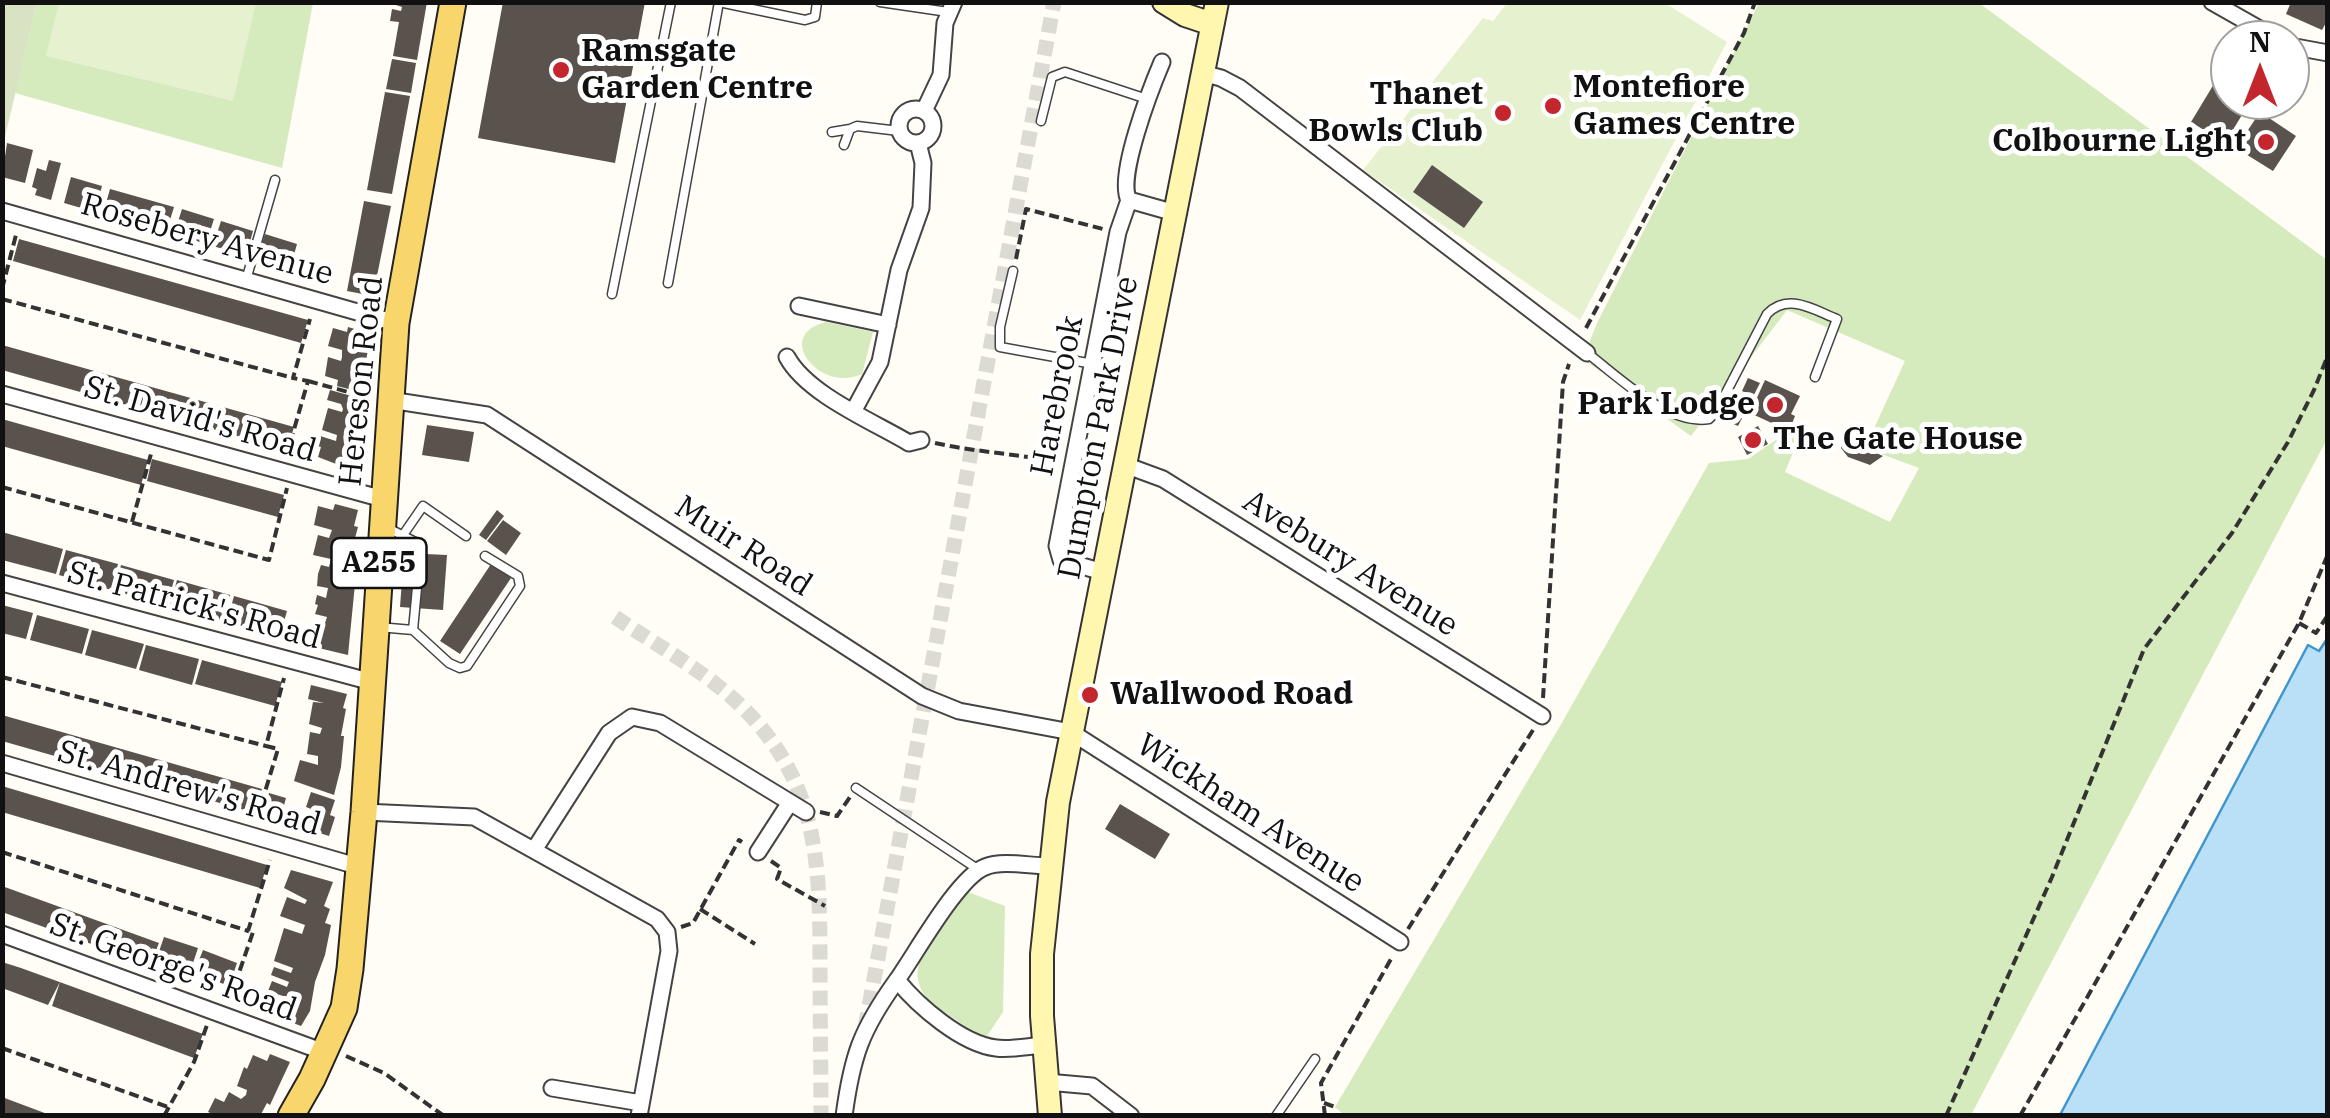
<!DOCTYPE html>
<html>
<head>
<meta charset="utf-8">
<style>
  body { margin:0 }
  #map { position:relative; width:2330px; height:1118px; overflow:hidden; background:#fffdf5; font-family:"IBM Plex Serif",serif }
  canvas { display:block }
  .frame { position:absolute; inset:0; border:5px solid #111; pointer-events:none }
  .north { position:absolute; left:2210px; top:20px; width:100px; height:100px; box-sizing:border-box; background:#fff; border:2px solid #a0a0a0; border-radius:50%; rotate:0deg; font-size:28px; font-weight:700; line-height:40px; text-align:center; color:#111 }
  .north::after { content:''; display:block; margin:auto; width:35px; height:45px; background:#c4262e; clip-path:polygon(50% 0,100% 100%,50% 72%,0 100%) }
</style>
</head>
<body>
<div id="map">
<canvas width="2330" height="1118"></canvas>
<div class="frame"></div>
<div class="north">N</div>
</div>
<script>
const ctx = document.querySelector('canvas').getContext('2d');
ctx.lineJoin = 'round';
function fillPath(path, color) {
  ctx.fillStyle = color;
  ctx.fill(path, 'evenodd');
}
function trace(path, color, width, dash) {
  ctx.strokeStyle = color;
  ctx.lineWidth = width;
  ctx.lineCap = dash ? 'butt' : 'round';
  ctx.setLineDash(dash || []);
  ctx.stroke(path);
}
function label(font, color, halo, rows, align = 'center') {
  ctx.font = font + ' "IBM Plex Serif",serif';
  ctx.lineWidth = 10;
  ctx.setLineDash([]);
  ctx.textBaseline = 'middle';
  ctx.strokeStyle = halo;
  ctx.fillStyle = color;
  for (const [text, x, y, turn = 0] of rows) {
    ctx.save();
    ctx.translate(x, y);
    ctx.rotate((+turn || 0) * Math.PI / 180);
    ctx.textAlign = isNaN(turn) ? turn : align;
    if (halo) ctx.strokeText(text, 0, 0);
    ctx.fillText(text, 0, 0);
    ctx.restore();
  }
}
fillPath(new Path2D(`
  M37,3H313L282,168L15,93Z
  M1759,3H1979L2327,260V439L1971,1115L1345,1116L1335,1107L1560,726L1709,463L1748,459L1789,431L1800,436L1785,472L1890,522L1919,468L1865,448L1905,361L1787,310L1691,436L1583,359L1597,323Z
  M826,322L873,332L862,374C821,394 772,335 826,322Z
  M968,892L1005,906L1003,1012L987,1036C973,1032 959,1022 946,1013C885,977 937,930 968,892Z`), '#d5ebbd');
fillPath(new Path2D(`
  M3,2L37,3L3,145L2,3Z`), '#d9e3c4');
fillPath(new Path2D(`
  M59,3H256L233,101L46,56Z
  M1507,3H1665L1727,42L1580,320L1363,170L1483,18L1493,21Z`), '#e6f2cf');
const water = new Path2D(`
  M2327,639V1115H2060L2308,645L2319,651Z`);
fillPath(water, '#b9e0f7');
trace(water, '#3f96cf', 2.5);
fillPath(new Path2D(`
  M387,2H427L417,60L393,56L399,22L390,21L392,9L401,11L402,7Z
  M503,2H645L615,163L478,138Z
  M2291,2H2328V19L2322,30L2286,14Z
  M392,59L416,63L411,93L386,89Z
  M2223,69L2230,74V100H2251L2225,143L2191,122Z
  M385,92L410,96L392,194L367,190Z
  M2260,112L2296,136L2273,171L2236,148Z
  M7,143L33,150L25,183L2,177Z
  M49,160L61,163L51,200L35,195L37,189L32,187L37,168L46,171Z
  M1432,165L1483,202L1464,228L1413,192Z
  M71,177L102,186L95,212L64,203Z
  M110,189L174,207L166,233L103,214Z
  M364,201L391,206L373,296L347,291Z
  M182,209L214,219L206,244L174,234Z
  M221,221L253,231L246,256L213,246Z
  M265,234L297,244L290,269L257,259Z
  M19,239L308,320L301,343L13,261Z
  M348,327L371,334L360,392L337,386L338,380L325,376L328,357L341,361L342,357V350L328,346L333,328L347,332Z
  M2,345L294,427L287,450L2,370Z
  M1748,378L1760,383L1738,426L1729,422L1746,393L1742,391Z
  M1765,380L1800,396L1791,414L1795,416L1789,431L1750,413Z
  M330,390L366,400L362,414L367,415L365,430L357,472L318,457L321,447L314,445L317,435L336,441L337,435L322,430L328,408L342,412L343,409L341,404L327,400Z
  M2,419L148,460L141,485L2,446Z
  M427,425L474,432L469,462L422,455Z
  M1758,426L1768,444L1747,455L1738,437Z
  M1843,439L1865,448L1883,456L1870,465L1848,457L1841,448Z
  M152,459L284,495L278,517L147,481Z
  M335,504L358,510L354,526L358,527L355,538L357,539L353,555H356L352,583L355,584L348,655L310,646L316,624L324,626L327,617L315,614L318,605L315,604L317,595L326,598L328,588L317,586L318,574L321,565L329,567L331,559L313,555L318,535L329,538L332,530L314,525L318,506L333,510Z
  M497,510L504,516L486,540L479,535Z
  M503,520L521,533L506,555L487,541Z
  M2,532L63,549L56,574L2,560Z
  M66,550L118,564L111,590L59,575Z
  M404,553L447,555L443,610L400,607Z
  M491,564L511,578L460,654L440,641Z
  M121,565L174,580L167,605L114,591Z
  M177,580L230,595L223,621L170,606Z
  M234,596L287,611L280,636L227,622Z
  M2,605L33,613L26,639L2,633Z
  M37,615L89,629L82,654L30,640Z
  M92,630L144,644L136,669L85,655Z
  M146,645L199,659L192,685L139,670Z
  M202,660L282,682L275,706L195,684Z
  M311,685L347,694L343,708L346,709L341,736H344L341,767L334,795L294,781L300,760L318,765V756L307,754L310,732L320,734L322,728L309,724L313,702L324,703L308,699Z
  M2,715L262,789L255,813L2,741Z
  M2,786L267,865L260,888L2,812Z
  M311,792L335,800L330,815L335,817L329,836L307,829L314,810L306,807Z
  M269,793L286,798L280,820L261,817Z
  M1120,804L1170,834L1155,859L1105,829Z
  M291,870L333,882L324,906L330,909L325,923L331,925L325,955L315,982L310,1011L301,1026L262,1011L268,996L284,1002L286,997L268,991L272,981L287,987L289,982L271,975L274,967L291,973L293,968L274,961L284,928L302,934L305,925L280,916L287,897L305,904L307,900L284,888Z
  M2,886L159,943L150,965L2,912Z
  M164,937L198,948L190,972L156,960Z
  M203,950L237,963L229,986L194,973Z
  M2,962L21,968L203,1034L194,1058L52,1006L60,982L48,1005L2,988Z
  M270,1054L290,1062L270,1105L267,1103L260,1116H218L208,1112L215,1098L224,1102L229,1092L241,1099L246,1095L247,1090L237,1086L244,1067L247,1069L253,1055L267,1061Z
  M2,1097L50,1115V1116H2Z`), '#5a524d');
trace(new Path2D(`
  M615,617C656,645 703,670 739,704C818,779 820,863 820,963C820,1014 821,1065 821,1116
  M865,1028L1054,2`), '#dbdad3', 15, [15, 8]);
const lane = new Path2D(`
  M880,2L948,12
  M1041,121L1052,77L1065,72L1147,99
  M832,132L850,129
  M844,145L850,129L857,126L899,131
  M1013,271L1000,327V347L1093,364
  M246,280L275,180
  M668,283L719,2L805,20L815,17L817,2
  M612,294L671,2
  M1587,353C1619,377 1668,426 1709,419L1716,412L1767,314C1788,292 1814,310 1837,319L1815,377
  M386,527L421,545L413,630
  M403,535L423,506L466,536
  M378,627L413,630L449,663L460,668L467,666L520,586L518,576L485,556
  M856,788L979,870
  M1276,1116L1315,1059`);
const street = new Path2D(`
  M2212,2L2279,40
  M2290,46L2328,53
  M1202,73L1221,78L1240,88L1587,353
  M899 126a17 17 0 1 1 34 0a17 17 0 1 1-34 0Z
  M924,111L941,75L945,23L954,2
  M1129,200L1175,213
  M2,211L396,323
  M799,306L888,325
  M787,357C807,394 872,421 909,443L921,440
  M2,394L383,499
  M390,400L487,415L922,696L959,711L1071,732L1400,942
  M854,410L880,362L899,270L921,208L923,163L918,143
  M1125,465L1163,479L1542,716
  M1103,572L1061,560L1057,546L1118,232L1129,200C1116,178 1151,88 1162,62
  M2,583L372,682
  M2,763L360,867
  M364,812L474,817L657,919L667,932L669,951L639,1116
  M534,850L609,733L632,717L660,723L806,812
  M758,852L789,804
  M2,934L324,1052
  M1045,1045C1029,1046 1011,1050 996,1048C962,1044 918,1006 897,980C915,955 958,877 985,867C1003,860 1029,866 1049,866
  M1047,1082L1092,1086L1131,1116
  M552,1088L641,1103
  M844,1116C852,1056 861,1030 897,980`);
const secondary = new Path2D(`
  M1164,2L1185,15L1212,24
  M1050,1116L1042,1016V954L1058,802L1217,2`);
const primary = new Path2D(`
  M291,1116L312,1079L344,1008L350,969L364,812L396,323L453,2`);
trace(lane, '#444', 11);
trace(street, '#444', 19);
trace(secondary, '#333', 26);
trace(primary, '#222', 29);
trace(new Path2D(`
  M1016,259L1026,209L1103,229
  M2,289L17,231
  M2,299L293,378
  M1586,328L1744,33L1755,2
  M308,381L370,398
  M935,443C976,452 1017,454 1059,462
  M286,457L308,381L293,378L310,319
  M2,487L269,560L287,488
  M132,522L151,454
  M2299,623L2316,633L2328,615
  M2,677L266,746
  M1543,698L1563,382L1569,364
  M820,812L837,816L850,797
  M257,818L278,749L266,746L284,678
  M2,852L248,931
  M771,861L781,868L777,879L825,906
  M700,909L755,944
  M681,927L693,923L739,840L742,842
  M1408,929L1533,730
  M230,999L253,932L248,931L270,860
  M2,1048L168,1107
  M346,1056L384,1073L444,1116
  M1324,1103L1335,1107
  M164,1116L194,1062L207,1025
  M1325,1116L1321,1083L1391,959
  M1946,1116L2052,877L2144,649L2232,533L2288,442L2314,390L2328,355
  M2020,1116L2299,623L2328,554`), '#333', 4, [10, 5]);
trace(lane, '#fff', 8);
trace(street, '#fff', 15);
trace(secondary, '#fff6b0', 22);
trace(primary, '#f9d66b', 25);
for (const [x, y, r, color] of [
  [561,70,10,"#c4262e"],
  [1553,106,10,"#c4262e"],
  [1503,113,10,"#c4262e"],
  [2266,142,10,"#c4262e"],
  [1775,405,10,"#c4262e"],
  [1753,440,10,"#c4262e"],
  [1090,695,10,"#c4262e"]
]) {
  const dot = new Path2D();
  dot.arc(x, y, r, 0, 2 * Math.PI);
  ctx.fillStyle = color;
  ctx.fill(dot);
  trace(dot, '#fff', 4);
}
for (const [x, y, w] of [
  [379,563,95]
]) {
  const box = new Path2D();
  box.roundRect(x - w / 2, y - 25, w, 50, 8);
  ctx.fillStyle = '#fff';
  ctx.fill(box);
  trace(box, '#111', 2.5);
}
label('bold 30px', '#111', null, [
  ["A255",379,563]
]);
label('bold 32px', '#111', '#fff', [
  ["Ramsgate",581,52],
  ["Garden Centre",581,89],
  ["Montefiore",1573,88],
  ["Games Centre",1573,125],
  ["Thanet",1483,95,"right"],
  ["Bowls Club",1483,132,"right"],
  ["Colbourne Light",2246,142,"right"],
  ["Park Lodge",1755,405,"right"],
  ["The Gate House",1773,440],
  ["Wallwood Road",1110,695]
], 'left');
label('32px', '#111', '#fff', [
  ["Rosebery Avenue",207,240,16],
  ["Hereson Road",362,381,-84],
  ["Harebrook",1058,396,-79],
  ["St. David's Road",200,420,16],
  ["Dumpton Park Drive",1099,428,-79],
  ["Muir Road",743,547,33],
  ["Avebury Avenue",1350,564,32],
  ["St. Patrick's Road",194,606,15],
  ["St. Andrew's Road",189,789,16],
  ["Wickham Avenue",1250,814,33],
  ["St. George's Road",173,968,20]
]);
</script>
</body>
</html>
